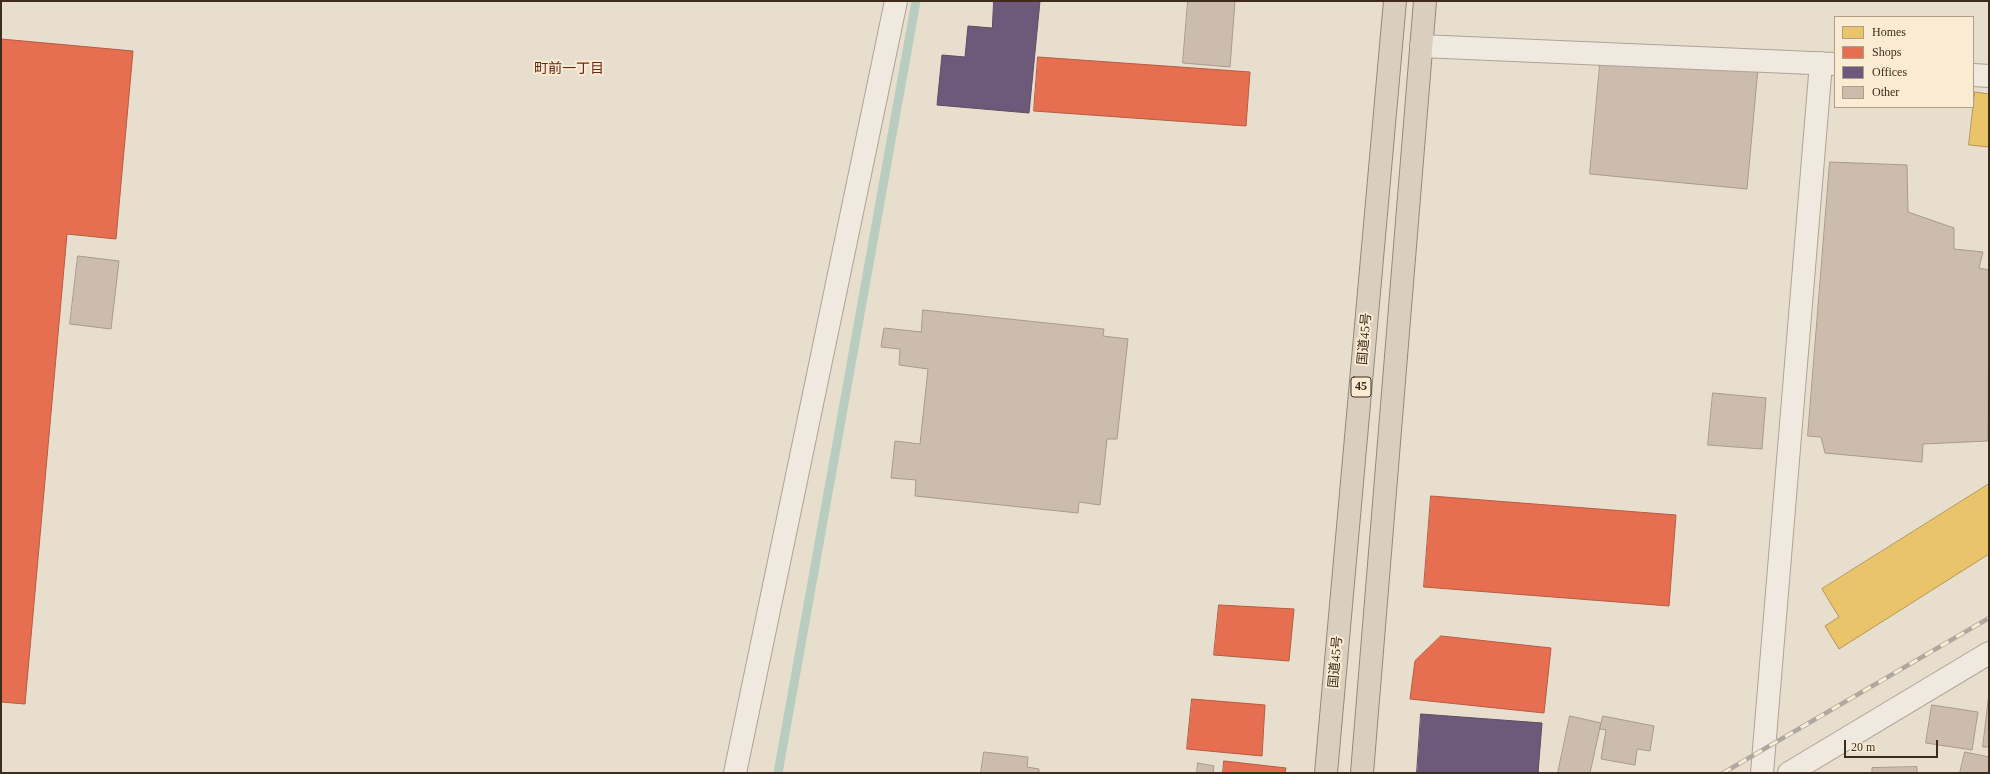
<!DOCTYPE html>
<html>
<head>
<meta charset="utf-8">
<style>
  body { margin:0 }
  #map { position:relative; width:1990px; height:774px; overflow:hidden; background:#e8dece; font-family:"Times New Roman",serif }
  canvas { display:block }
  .frame { position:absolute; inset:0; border:2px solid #3d2b1d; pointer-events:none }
  .legend { position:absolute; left:1834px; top:16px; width:140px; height:92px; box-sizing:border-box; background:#f9ecd3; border:1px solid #ae9f8a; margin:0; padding:5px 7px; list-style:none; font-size:12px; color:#3d2b1d }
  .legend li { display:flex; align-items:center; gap:8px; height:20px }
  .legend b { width:20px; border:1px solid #ae9f8a }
  .scale { position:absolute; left:1844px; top:740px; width:94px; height:18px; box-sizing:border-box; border:2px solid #3d2b1d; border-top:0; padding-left:5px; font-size:12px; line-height:14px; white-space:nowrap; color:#3d2b1d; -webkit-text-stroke:3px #f9ecd3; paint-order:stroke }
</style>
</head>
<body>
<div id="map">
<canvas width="1990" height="774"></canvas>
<div class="frame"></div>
<ul class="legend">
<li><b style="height:11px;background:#e9c46a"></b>Homes</li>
<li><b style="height:11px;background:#e76f51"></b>Shops</li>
<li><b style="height:11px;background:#6d597a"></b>Offices</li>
<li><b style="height:11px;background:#ccbcae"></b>Other</li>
</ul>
<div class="scale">20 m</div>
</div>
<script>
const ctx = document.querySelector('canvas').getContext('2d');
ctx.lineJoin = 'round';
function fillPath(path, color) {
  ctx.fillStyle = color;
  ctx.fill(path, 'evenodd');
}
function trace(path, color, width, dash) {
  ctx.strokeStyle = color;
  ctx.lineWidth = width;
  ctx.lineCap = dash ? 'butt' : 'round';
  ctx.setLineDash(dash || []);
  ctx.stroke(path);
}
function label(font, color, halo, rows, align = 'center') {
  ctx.font = font + ' "Times New Roman","Noto Sans JP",serif';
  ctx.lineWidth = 4;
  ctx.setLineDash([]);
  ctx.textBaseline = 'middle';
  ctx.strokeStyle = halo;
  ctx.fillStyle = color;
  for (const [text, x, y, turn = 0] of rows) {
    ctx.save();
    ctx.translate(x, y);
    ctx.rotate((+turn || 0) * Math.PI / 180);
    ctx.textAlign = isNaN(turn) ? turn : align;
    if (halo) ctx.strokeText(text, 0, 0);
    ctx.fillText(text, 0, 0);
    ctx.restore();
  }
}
const homes = new Path2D(`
  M1975,92L1989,94V147L1969,145Z
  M1989,484V554L1839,649L1825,626L1839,617L1822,589Z`);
fillPath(homes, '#e9c46a');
trace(homes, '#b59653', 1);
const shops = new Path2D(`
  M1,39L133,51L116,239L67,234L25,704L1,702Z
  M1038,57L1250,72L1246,126L1034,111Z
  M1431,496L1676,515L1669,606L1424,587Z
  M1219,605L1294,609L1289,661L1214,655Z
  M1441,636L1551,648L1544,713L1410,699L1415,661Z
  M1192,699L1265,705L1262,756L1187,749Z
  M1224,761L1286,768L1285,773H1223Z`);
fillPath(shops, '#e76f51');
trace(shops, '#b45b41', 1);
const offices = new Path2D(`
  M994,1H1040L1029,113L937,105L942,55L965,57L968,26L992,28Z
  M1421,714L1542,723L1538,773H1417Z`);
fillPath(offices, '#6d597a');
trace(offices, '#5f4b5e', 1);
trace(new Path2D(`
  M778,773L916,1`), '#b9ccc0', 9);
const building = new Path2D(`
  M1188,1H1235L1230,67L1183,63Z
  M1601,54L1758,68L1747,189L1590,174Z
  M1830,162L1907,165L1908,212L1954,228V249L1983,252L1979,268L1989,270L1988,441L1923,444L1922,462L1825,453L1821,437L1808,436Z
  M78,256L119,261L111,329L70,324Z
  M923,310L1104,329L1103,336L1128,339L1117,439H1107L1100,505L1079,502L1078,513L915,496L916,480L891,478L895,441L920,444L928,369L899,365L900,349L881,347L884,328L921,332Z
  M1713,393L1766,398L1762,449L1708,445Z
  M1989,694V747H1983Z
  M1932,705L1978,712L1972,750L1926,743Z
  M1570,716L1601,723L1590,773H1558Z
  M1603,716L1654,726L1650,751L1637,749L1635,765L1601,759L1606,730L1600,729Z
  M984,752L1028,757L1027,767L1039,769V773H981Z
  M1965,752L1989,757V773H1960Z
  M1198,763L1214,766L1213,773H1197Z
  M1917,767V773H1872V768Z`);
fillPath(building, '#ccbcae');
trace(building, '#a8998d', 1);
const street = new Path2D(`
  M1421,46L1835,64
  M1973,75L1989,76
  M735,773L896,1
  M1762,773L1821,63
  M1789,773L1989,653`);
const highway = new Path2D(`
  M1326,773L1395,1
  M1362,773L1425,1`);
trace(street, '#ada396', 24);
trace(highway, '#92897e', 24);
trace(street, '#efe9e0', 22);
trace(highway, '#dacebe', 22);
const rail = new Path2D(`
  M1723,773L1989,618`);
trace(rail, '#afa8a0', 4.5);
trace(rail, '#f9ecd3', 3, [9]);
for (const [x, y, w] of [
  [1361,387,20]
]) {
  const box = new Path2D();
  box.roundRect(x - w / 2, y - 10, w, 20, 3);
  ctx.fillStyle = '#f9ecd3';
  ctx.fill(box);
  trace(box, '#3d2b1d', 1);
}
label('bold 12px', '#3d2b1d', null, [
  ["45",1361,387]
]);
label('13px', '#3d2b1d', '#f9ecd3', [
  ["国道45号",1365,339,-85],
  ["国道45号",1336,662,-85]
]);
label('14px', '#6e2518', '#f9ecd3', [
  ["町前一丁目",569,69]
]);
</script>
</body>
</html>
